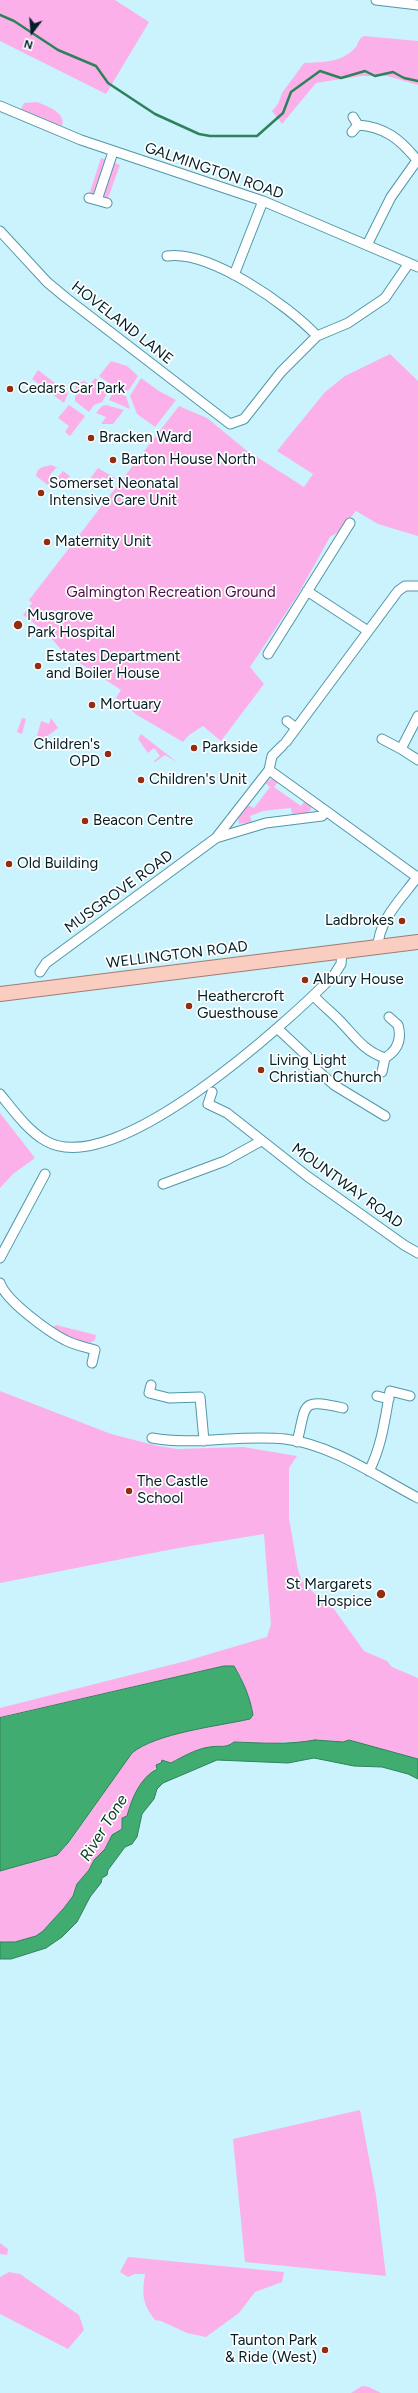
<!DOCTYPE html>
<html>
<head>
<meta charset="utf-8">
<style>
  body { margin:0 }
  #map { position:relative; width:418px; height:2393px; overflow:hidden; background:#caf3fd; font-family:Figtree,sans-serif }
  canvas { display:block }
  .north { position:absolute; left:12px; top:12px; width:40px; height:40px; -webkit-text-stroke:3px #fff; paint-order:stroke; rotate:196deg; font-size:11px; font-weight:700; line-height:16px; text-align:center; color:#021f26 }
  .north::after { content:''; display:block; margin:auto; width:14px; height:18px; background:#021f26; clip-path:polygon(50% 0,100% 100%,50% 72%,0 100%) }
</style>
</head>
<body>
<div id="map">
<canvas width="418" height="2393"></canvas>
<div class="north">N</div>
</div>
<script>
const ctx = document.querySelector('canvas').getContext('2d');
ctx.lineJoin = 'round';
function fillPath(path, color) {
  ctx.fillStyle = color;
  ctx.fill(path, 'evenodd');
}
function trace(path, color, width, dash) {
  ctx.strokeStyle = color;
  ctx.lineWidth = width;
  ctx.lineCap = dash ? 'butt' : 'round';
  ctx.setLineDash(dash || []);
  ctx.stroke(path);
}
function label(font, color, halo, rows, align = 'center') {
  ctx.font = font + ' Figtree,sans-serif';
  ctx.lineWidth = 3.5;
  ctx.setLineDash([]);
  ctx.textBaseline = 'middle';
  ctx.strokeStyle = halo;
  ctx.fillStyle = color;
  for (const [text, x, y, turn = 0] of rows) {
    ctx.save();
    ctx.translate(x, y);
    ctx.rotate((+turn || 0) * Math.PI / 180);
    ctx.textAlign = isNaN(turn) ? turn : align;
    if (halo) ctx.strokeText(text, 0, 0);
    ctx.fillText(text, 0, 0);
    ctx.restore();
  }
}
fillPath(new Path2D(`
  M0,0H115L149,22L106,94L0,41Z
  M364,36L418,41V85L387,76H361L316,83L282,124L272,111L278,104L282,93L304,63C323,62 341,63 355,48C359,44 358,38 364,36Z
  M36,102C46,105 67,113 62,126L20,111L24,103Z
  M101,158L107,160L97,192L89,195Z
  M113,162L120,165L107,201L103,196Z
  M390,354L418,381V536L378,524L356,511L340,531L330,537L297,596L250,667L264,684L221,741L203,726L189,735L183,742L137,715L116,698L121,690L63,652L48,634L23,615L32,603L29,600L179,406L207,418L246,450L304,487L313,474L277,451L325,392L345,376Z
  M111,361L127,366L138,376L129,390L121,391L99,376Z
  M38,370L68,393L64,403L32,379Z
  M95,378L110,389L102,402L94,405L89,412L75,401L76,384L84,381L90,385Z
  M141,378L159,391L176,400L155,427L137,414L130,396Z
  M114,391L126,396L130,409L109,400Z
  M69,405L85,416L70,436L65,432L69,426L58,418Z
  M106,405L124,410L113,424H101L106,417L96,413L102,406Z
  M51,465L61,469L57,467L49,476L52,479L48,485L36,476C37,467 43,467 51,465Z
  M98,468L115,478L112,482L102,477L93,488L86,484Z
  M63,471L70,476L60,488L53,483Z
  M22,718L26,719L22,734L17,732Z
  M51,718L58,728L41,741L37,736L41,721L49,724Z
  M141,734L177,762L165,755L155,762L154,761L160,756L154,748L148,753L138,739Z
  M271,779L279,781L274,787L301,806L305,801L311,806V810L307,813L292,814L291,808L263,811L250,816L252,822L239,824L238,816L248,805L254,808L270,787L265,783Z
  M0,1113L35,1158L13,1174L0,1188Z
  M56,1325L96,1335L95,1340L88,1344L73,1339L52,1328Z
  M0,1391L111,1434L158,1446L177,1449L243,1447L297,1456L289,1468V1518L298,1570L302,1581L323,1602L334,1609L364,1651L387,1661L392,1667L418,1678V1759L349,1740L343,1742H282L275,1745L234,1742C225,1749 220,1745 210,1747C198,1748 182,1757 171,1763L165,1760C145,1777 134,1790 127,1816L122,1818V1829L112,1835L105,1849L94,1860L89,1871L77,1884L73,1896L64,1908L43,1931L36,1936L15,1942H0V1871L57,1855L69,1843L132,1753C154,1735 217,1724 246,1720L253,1715L242,1679L234,1666H224L0,1718V1708L186,1661L267,1637L271,1624L264,1534L173,1549L0,1583Z
  M360,2110L376,2195L386,2276L245,2262L233,2139Z
  M0,2243L8,2249L7,2255L0,2254Z
  M128,2257L284,2272L282,2282L255,2292L239,2313L206,2337L187,2333L161,2321L155,2320C142,2303 142,2295 145,2274H135L128,2277L120,2272Z
  M9,2272L20,2274L79,2315L84,2330L68,2349L0,2314V2277Z
  M362,2386L369,2387L381,2393H351Z`), '#fcb0ea');
const water = new Path2D(`
  M224,1666H234C243,1681 250,1697 253,1715L250,1719C219,1726 156,1733 132,1753L68,1843L57,1855L0,1871V1718Z
  M315,1740L343,1742L349,1740L418,1759V1779L408,1774L382,1767L354,1766L314,1758L288,1763L217,1760L163,1783L157,1789L154,1799L142,1814L137,1837L132,1844L125,1847L108,1870L107,1875L102,1878L101,1883L90,1897L77,1922L62,1937L46,1948L11,1959H0V1942H15L36,1936L43,1931L64,1908L73,1896L77,1884L89,1870L94,1860L105,1849L112,1835L122,1829V1818L127,1816C132,1798 140,1778 157,1769L156,1765L161,1763L162,1760L171,1763C182,1757 198,1748 210,1747C220,1745 225,1749 234,1742C262,1743 288,1745 315,1740Z`);
fillPath(water, '#41ac70');
trace(water, '#2e825a', 1);
trace(new Path2D(`
  M0,15L14,21L58,50L96,66L108,83L155,114L199,134L210,136H257L283,113L291,92L320,71L341,78L365,71L375,76L393,72L404,78L418,81`), '#2e825a', 2.5);
const minor = new Path2D(`
  M376,0L418,5
  M0,106L81,140L263,201L418,267
  M358,125C385,127 400,139 417,160
  M352,132L358,125L353,117
  M89,198L107,203
  M97,200L113,152
  M0,231L47,282L65,297L230,424L244,419L281,372L317,336L348,323L385,298L409,263
  M367,245L391,197L418,159
  M167,256C210,250 288,305 317,336
  M234,275L263,201
  M307,591L368,631
  M268,654L350,523
  M418,716L401,749L418,760
  M287,721L296,728
  M382,739L401,749
  M286,742L398,591L405,586H418
  M326,811L417,877
  M216,838L269,770
  M378,947C378,920 404,896 418,876
  M40,972L46,963L216,838L266,823L322,816L326,811L269,770L272,756L283,745
  M314,996C321,1004 330,1011 338,1019C354,1035 363,1051 385,1058C398,1050 402,1039 398,1025L389,1017
  M277,1028L308,1057V1062L334,1085L385,1116
  M382,1072L385,1058
  M212,1092L208,1104L227,1113L307,1176L404,1245L418,1253
  M0,1094C13,1110 28,1131 46,1141C115,1181 289,1021 334,975L341,964L342,951
  M163,1184L225,1161L261,1141
  M0,1258L45,1174
  M0,1283C6,1301 49,1332 65,1340C74,1345 85,1347 95,1350L92,1363
  M151,1385L149,1393L169,1398L200,1397L204,1441
  M377,1396L389,1399
  M152,1438C196,1446 240,1434 285,1439C333,1445 376,1476 418,1498
  M297,1442C307,1404 299,1398 343,1408
  M369,1471C382,1446 385,1418 390,1391L410,1396`);
const primary = new Path2D(`
  M0,994L418,942`);
trace(minor, '#5296a7', 11);
trace(primary, '#a17b70', 16);
trace(minor, '#fff', 9);
trace(primary, '#facdc1', 14);
for (const [x, y, r, color] of [
  [10,389,4,"#942c10"],
  [91,438,4,"#942c10"],
  [113,460,4,"#942c10"],
  [41,493,4,"#942c10"],
  [47,542,4,"#942c10"],
  [18,625,5,"#942c10"],
  [38,666,4,"#942c10"],
  [92,705,4,"#942c10"],
  [194,748,4,"#942c10"],
  [108,754,4,"#942c10"],
  [141,780,4,"#942c10"],
  [85,821,4,"#942c10"],
  [9,864,4,"#942c10"],
  [402,921,4,"#942c10"],
  [305,980,4,"#942c10"],
  [189,1006,4,"#942c10"],
  [261,1070,4,"#942c10"],
  [129,1491,4,"#942c10"],
  [381,1594,5,"#942c10"],
  [325,2350,4,"#942c10"]
]) {
  const dot = new Path2D();
  dot.arc(x, y, r, 0, 2 * Math.PI);
  ctx.fillStyle = color;
  ctx.fill(dot);
  trace(dot, '#fff', 1.5);
}
label('15px', '#021f26', '#fff', [
  ["GALMINGTON ROAD",214,171,19],
  ["HOVELAND LANE",122,323,38],
  ["MUSGROVE ROAD",119,892,-36],
  ["WELLINGTON ROAD",177,955,-7],
  ["MOUNTWAY ROAD",347,1186,36]
]);
label('15px', '#021f26', '#fff', [
  ["Cedars Car Park",18,389],
  ["Bracken Ward",99,438],
  ["Barton House North",121,460],
  ["Somerset Neonatal",49,484],
  ["Intensive Care Unit",49,501],
  ["Maternity Unit",55,542],
  ["Musgrove",27,616],
  ["Park Hospital",27,633],
  ["Estates Department",46,657],
  ["and Boiler House",46,674],
  ["Mortuary",100,705],
  ["Children's",100,745,"right"],
  ["OPD",100,762,"right"],
  ["Parkside",202,748],
  ["Children's Unit",149,780],
  ["Beacon Centre",93,821],
  ["Old Building",17,864],
  ["Ladbrokes",394,921,"right"],
  ["Albury House",313,980],
  ["Heathercroft",197,997],
  ["Guesthouse",197,1014],
  ["Living Light",269,1061],
  ["Christian Church",269,1078],
  ["The Castle",137,1482],
  ["School",137,1499],
  ["St Margarets",372,1585,"right"],
  ["Hospice",372,1602,"right"],
  ["Taunton Park",317,2341,"right"],
  ["& Ride (West)",317,2358,"right"]
], 'left');
label('15px', '#4f0d45', '#fff', [
  ["Galmington Recreation Ground",171,593]
]);
label('italic 16px', '#064325', '#fff', [
  ["River Tone",104,1828,-58]
]);
</script>
</body>
</html>
